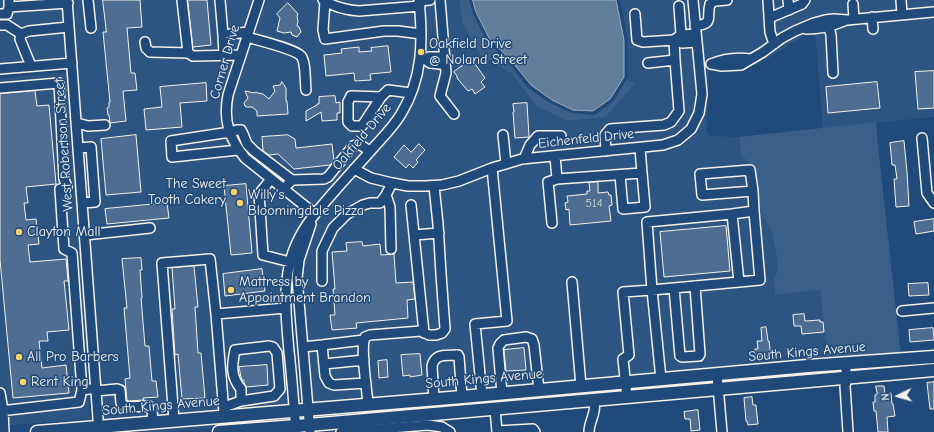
<!DOCTYPE html>
<html>
<head>
<meta charset="utf-8">
<style>
  body { margin:0 }
  #map { position:relative; width:934px; height:432px; overflow:hidden; background:#1f4a7a; font-family:"Comic Neue",sans-serif }
  canvas { display:block }
  .north { position:absolute; left:878px; top:376px; width:40px; height:40px; -webkit-text-stroke:3px #1f4a7a; paint-order:stroke; rotate:265deg; font-size:11px; font-weight:700; line-height:16px; text-align:center; color:#f4f1e8 }
  .north::after { content:''; display:block; margin:auto; width:14px; height:18px; background:#f4f1e8; clip-path:polygon(50% 0,100% 100%,50% 72%,0 100%) }
</style>
</head>
<body>
<div id="map">
<canvas width="934" height="432"></canvas>
<div class="north">N</div>
</div>
<script>
const ctx = document.querySelector('canvas').getContext('2d');
ctx.lineJoin = 'round';
function fillPath(path, color) {
  ctx.fillStyle = color;
  ctx.fill(path, 'evenodd');
}
function trace(path, color, width, dash) {
  ctx.strokeStyle = color;
  ctx.lineWidth = width;
  ctx.lineCap = dash ? 'butt' : 'round';
  ctx.setLineDash(dash || []);
  ctx.stroke(path);
}
function label(font, color, halo, rows, align = 'center') {
  ctx.font = font + ' "Comic Neue",sans-serif';
  ctx.lineWidth = 3;
  ctx.setLineDash([]);
  ctx.textBaseline = 'middle';
  ctx.strokeStyle = halo;
  ctx.fillStyle = color;
  for (const [text, x, y, turn = 0] of rows) {
    ctx.save();
    ctx.translate(x, y);
    ctx.rotate((+turn || 0) * Math.PI / 180);
    ctx.textAlign = isNaN(turn) ? turn : align;
    if (halo) ctx.strokeText(text, 0, 0);
    ctx.fillText(text, 0, 0);
    ctx.restore();
  }
}
fillPath(new Path2D(`
  M0,0H63L68,69L0,75Z
  M72,0H254L224,94L222,104V115L227,138L232,149L241,161L309,215L298,229L289,250L284,268L281,285L282,316L290,407L103,422Z
  M263,0H316L329,8L415,11L417,53L414,68L410,84L405,98L397,114L385,129L352,164L314,208L248,156L235,135L232,125L231,115V105L232,95Z
  M331,0H414L415,3L359,7L350,6Z
  M423,0H459L462,22L480,55L512,74L537,107L568,121L606,117L634,83L626,80L628,77V40L620,0H689L697,94L695,112L687,127L675,137L662,141L487,164V165L458,177L441,181L425,183L409,182L393,179L373,174L361,168L392,134L405,117L413,100L419,86L423,70L425,54Z
  M698,0H934V117L823,128L815,34L810,33L756,65L709,70L707,131L709,135L716,136L739,137L741,155L752,166L763,217L771,229L776,252L778,268L774,279L775,295L820,290L828,361L585,382L576,278H568L576,383L486,390L480,328L508,325L512,321L497,170L523,163L679,144L706,94Z
  M71,72L90,419L0,426V78Z
  M355,174L408,190L488,174L502,318L475,320L477,391L312,405L302,287V269L304,261L319,216Z
  M290,415L291,423L166,432H103Z`), '#2d5581');
fillPath(new Path2D(`
  M459,0H469L473,14L490,47H493L511,66L528,88L550,103L572,113L593,115L596,114L614,101L626,80L635,83L606,117L568,121L537,107L512,74L480,55L462,22Z
  M876,122L878,146L901,355L828,361L820,290L775,295L774,279L778,268L776,252L771,229L763,217L759,205L752,166L741,155L739,137Z`), '#3a5f88');
const water = new Path2D(`
  M473,0H616L624,40V77L610,99L593,111L573,110L552,100L531,85L514,64L489,38L476,12Z`);
fillPath(water, '#627e9d');
trace(water, '#9cacbb', 1);
const building = new Path2D(`
  M103,0H140L142,27L127,28L131,73H135L137,90L123,91L126,121L110,123L109,115H108L107,108L109,107V102H110L103,32H106Z
  M188,0H207L211,45L193,47Z
  M288,3L298,14L297,16L298,21L297,26L299,27L301,32L297,37L292,35L291,32L284,33L277,31L280,18L277,14Z
  M388,46L391,72L370,74L371,80L355,81L354,73L326,76L324,55L342,53L341,49L359,47V52L372,51L371,48Z
  M469,61L471,63L475,64L485,78L481,82L485,87L475,94L472,89L468,91L457,78V76L454,72Z
  M934,71V108L918,109L915,72Z
  M282,82L286,88V101H287L288,114L257,116V111L252,107H247L245,106L244,103L248,98L245,91L254,93L256,92L258,93L263,94L269,99L275,91L273,86L280,85Z
  M877,82L880,108L828,113L826,87Z
  M206,83L207,101L180,103L182,127L146,130L144,109L162,107L160,87Z
  M35,91L37,106L49,105L56,184L26,187L28,203H24L26,220L36,219L39,244L28,245L30,262L66,259L68,281H64L69,330L47,332L48,341H39L42,368L66,365L69,393L13,398L0,260V94Z
  M335,96L336,103L340,102V113H337V120L322,121L321,112L306,121V111L317,105V104H319V97Z
  M527,103L529,137L515,138L513,112H514L513,104Z
  M136,135L141,192L106,195L101,139Z
  M288,135L295,139L296,148L332,144L334,161L330,165L294,169L278,154L269,155L263,151L262,137Z
  M904,141L907,172L909,206L896,207L894,179H897L895,165H892L890,143Z
  M419,144L425,150L416,160L418,162L413,168L409,164L406,168L394,157L404,145L411,152Z
  M598,182V193L608,192L609,195H611L612,205L609,206L611,221L570,225L569,209L566,210L565,203L568,202L567,196L587,194V191H590L589,183Z
  M246,184L252,253L231,255L224,186Z
  M167,203L169,218L107,224L105,209Z
  M934,219V231L916,234L914,222Z
  M726,226L730,271L664,277L660,232Z
  M362,242L363,246L380,244L381,255L394,254L396,283L413,282L415,299L407,300L408,318L356,323L357,328L332,330L330,315H335L333,289H335L332,252L347,251L346,243Z
  M141,258L142,270H140L142,298H141L145,346H149L152,381H156L158,397L143,398L144,400L128,401L127,400L125,379L130,378L124,308H127L122,259Z
  M194,266L198,307H195L198,353H201L205,398L182,399L178,354L175,355L172,309H175L172,268Z
  M262,269L265,291L225,296L223,274Z
  M928,283L929,295L909,296L908,284Z
  M804,314L805,321L820,320V322H823L824,332L802,334L801,326H794L793,315Z
  M766,327L768,341H769L771,356L756,357L755,349H758L757,341H762L761,328Z
  M933,328L934,340L910,342L909,330Z
  M524,348L526,370L506,371L504,350Z
  M420,354L422,375L410,377V375L403,376L401,355Z
  M387,360L388,377L379,378L378,361Z
  M267,365L268,385L246,387L244,383V380H242L241,377L239,367Z
  M934,382V409H930L927,383Z
  M876,386H884L885,394L891,393L892,404H893L895,416L887,417L888,432H878L876,411H874L873,402H875V395L877,394Z
  M752,397L753,405H756L758,424L748,425L747,421H746L744,398Z
  M698,410L700,430L691,431L690,419H685L684,412Z`);
fillPath(building, '#4d6e92');
trace(building, '#f4f1e8', 1);
const minor = new Path2D(`
  M9,0V7L68,3
  M67,0L99,432
  M88,0L91,28
  M182,0L188,53
  M220,0L223,35L248,32
  M259,0L228,95C223,121 229,138 245,158L315,214
  M323,0C334,7 345,10 359,11L420,6
  M440,0L446,73L440,96L454,114
  M768,0L770,32L774,44
  M788,0L789,10
  M901,0L902,15
  M325,1L323,30L325,39L384,31H398L421,34
  M419,1L430,0
  M853,4L854,19
  M679,6L681,35
  M0,14H7L9,7
  M635,14L637,40L643,42L674,40L675,60L648,63
  M872,17L873,29
  M769,18L802,4L805,0
  M0,25H7L21,34
  M695,26C715,24 706,17 710,4L715,1L727,0
  M827,27L830,31L831,35L833,73
  M806,29C820,29 832,26 844,21
  M696,34L681,35L674,40L682,43L697,42
  M223,35L224,55
  M247,37C257,40 295,49 301,56C306,62 305,82 306,90
  M145,42L146,48L150,52L188,53L193,56L241,55
  M420,59L426,60L429,57H440L445,61L440,64L430,63L426,60
  M711,64L722,66L741,65L763,52L782,38L795,31L814,23L825,20L834,19L847,20L933,12
  M711,64C723,59 737,57 750,59
  M31,66L20,39L21,34L29,31L69,27
  M0,69L72,63
  M0,88L59,83L64,179L67,187L60,189L64,249L72,253L82,390L96,388
  M381,97L351,96L348,102V122L352,126H362L381,97L388,90L411,93
  M77,123L88,126L105,125
  M503,135L506,164
  M922,138L927,193L934,203
  M78,148L91,147L95,202L82,203
  M238,150L172,157L171,141L230,132L237,130H241L243,134L247,144L254,151L292,180
  M606,151L605,135L610,129L664,125L671,122L679,111L675,60
  M555,156L557,179L642,173L640,148
  M524,159L530,145L538,136H561
  M354,169L371,178L392,183L408,186H425L442,185L459,181L492,168L522,159L663,145L678,140L691,129L699,113L702,94L693,0
  M620,175L623,209L645,207L642,173
  M271,179L259,194L263,255L290,262
  M288,184L292,180L324,179L328,177L353,146L359,144L370,151
  M753,191L750,170L700,174L702,195L753,191L754,211
  M386,195L390,207L391,249
  M411,205L424,333
  M732,214L754,211L760,280L739,282
  M552,223L548,182L557,179
  M85,235L150,228
  M414,235L439,233
  M322,281V251L333,228L347,214L363,205L370,203H380L386,195L392,183
  M572,282L581,386
  M674,288L680,356L682,357L699,356L700,354L695,286
  M902,311L934,308
  M322,345L364,340
  M303,347L322,345L325,376L329,383L334,385L366,383
  M845,363L847,378L845,386L848,432
  M324,364L364,360
  M717,375L722,432
  M96,391L117,389L120,390L121,403L126,407L149,406L152,410L153,422
  M0,393L3,410L4,432
  M502,393L498,348L500,344L504,340L526,337L532,339L534,345L539,390
  M482,395L475,324L507,321L492,168
  M627,397L623,359L629,355L623,292L652,290L647,222L732,214L739,282L652,290L661,379
  M434,399L432,366C435,353 445,356 456,355H458L459,357L462,397
  M368,404C367,389 360,349 365,337L370,335L421,331L429,335H436L442,333L445,329L441,274L438,224L434,186
  M224,407L241,401L274,396L280,389L277,353L273,347L269,346L235,350C232,365 230,376 241,389V401
  M495,409L497,432
  M0,411L79,402L82,390
  M224,413L216,314L286,308
  M174,420L162,263L210,259L216,314
  M497,431L533,429L535,432
  M296,432C294,405 292,378 289,351C286,317 282,284 293,252C302,227 315,214 332,194C346,178 360,163 374,147C383,137 394,126 401,114C423,78 423,41 419,0
  M310,432L297,278L299,260L311,224
  M341,432L428,425L442,427L450,432
  M589,432C589,424 593,418 594,411C595,408 594,404 594,400`);
const major = new Path2D(`
  M37,432L462,397L808,366L934,357
  M219,432L309,425L934,370`);
trace(minor, '#f4f1e8', 12);
trace(major, '#f4f1e8', 15);
trace(minor, '#1f4a7a', 9);
trace(major, '#1f4a7a', 12);
for (const [x, y, r, color] of [
  [421,52,4,"#ffd166"],
  [234,192,4,"#ffd166"],
  [240,203,4,"#ffd166"],
  [19,232,4,"#ffd166"],
  [231,290,4,"#ffd166"],
  [19,357,4,"#ffd166"],
  [23,382,4,"#ffd166"]
]) {
  const dot = new Path2D();
  dot.arc(x, y, r, 0, 2 * Math.PI);
  ctx.fillStyle = color;
  ctx.fill(dot);
  trace(dot, '#1f4a7a', 1.5);
}
label('12px', '#cad0d2', null, [
  ["514",594,204]
]);
label('14px', '#f4f1e8', '#1f4a7a', [
  ["Oakfield Drive",429,44],
  ["@ Noland Street",429,60],
  ["The Sweet",226,184,"right"],
  ["Tooth Cakery",226,200,"right"],
  ["Willy's",248,195],
  ["Bloomingdale Pizza",248,211],
  ["Clayton Mall",27,232],
  ["Mattress by",239,282],
  ["Appointment Brandon",239,298],
  ["All Pro Barbers",27,357],
  ["Rent King",31,382]
], 'left');
label('14px', '#f4f1e8', '#1f4a7a', [
  ["Corner Drive",225,62,-74],
  ["Oakfield Drive",362,137,-50],
  ["Eichenfeld Drive",586,139,-6],
  ["West Robertson Street",64,145,-94],
  ["South Kings Avenue",807,352,-5],
  ["South Kings Avenue",484,379,-5],
  ["South Kings Avenue",161,406,-5]
]);
</script>
</body>
</html>
